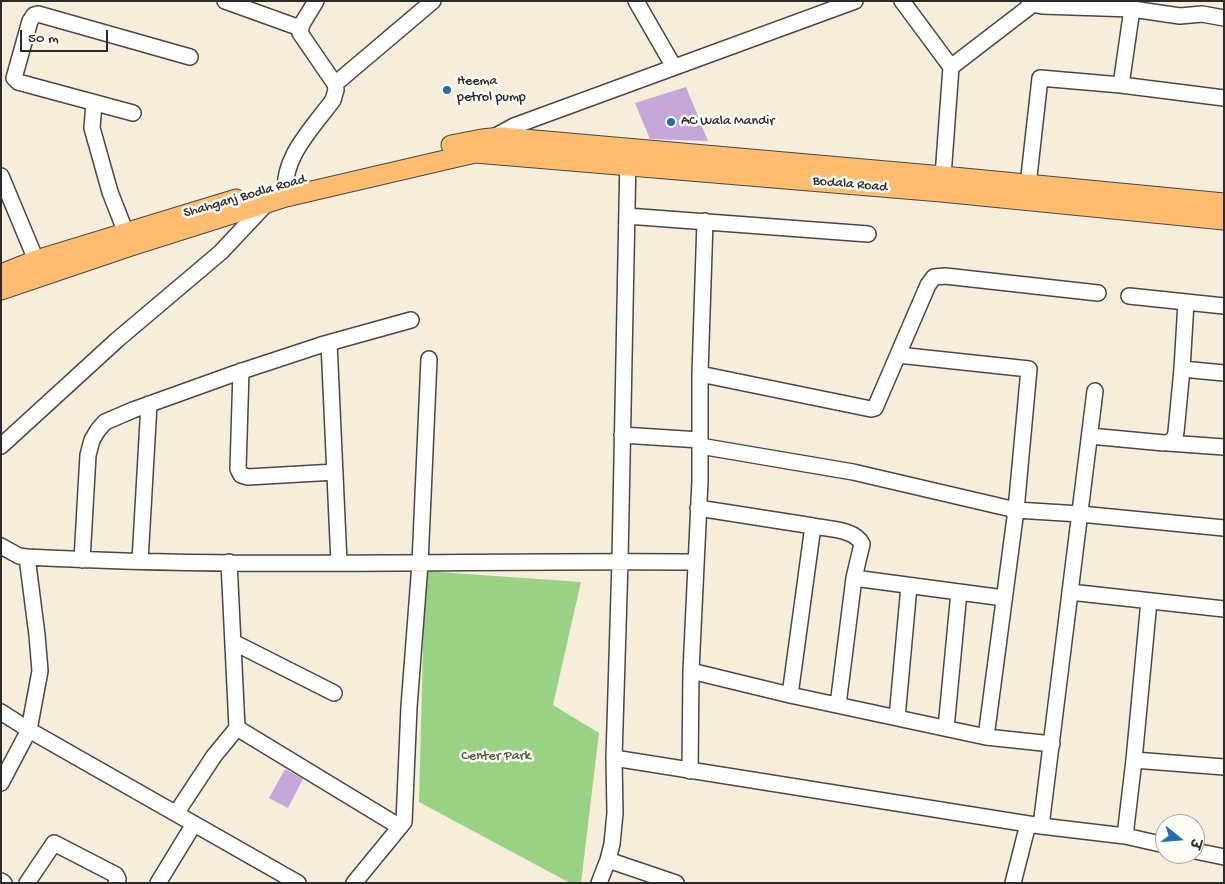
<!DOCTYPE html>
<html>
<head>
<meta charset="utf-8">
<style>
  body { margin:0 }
  #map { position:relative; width:1225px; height:884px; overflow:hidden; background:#f6eedb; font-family:"Gochi Hand","Playpen Sans Deva",sans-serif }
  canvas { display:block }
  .frame { position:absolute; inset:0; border:2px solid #2b2b2b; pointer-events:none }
  .north { position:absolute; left:1155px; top:814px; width:50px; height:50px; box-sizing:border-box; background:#fdfcf7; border:1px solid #a9a8a5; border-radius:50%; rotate:107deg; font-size:14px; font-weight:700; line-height:20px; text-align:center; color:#2b2b2b }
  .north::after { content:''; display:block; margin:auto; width:18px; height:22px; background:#1f6fb2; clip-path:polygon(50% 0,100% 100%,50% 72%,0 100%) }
  .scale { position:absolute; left:20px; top:30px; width:88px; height:22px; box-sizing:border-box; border:2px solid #2b2b2b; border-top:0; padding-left:6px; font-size:15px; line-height:18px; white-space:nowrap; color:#2b2b2b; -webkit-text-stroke:4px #fdfcf7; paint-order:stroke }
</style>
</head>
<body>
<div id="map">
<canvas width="1225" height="884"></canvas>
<div class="frame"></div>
<div class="north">उ</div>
<div class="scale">50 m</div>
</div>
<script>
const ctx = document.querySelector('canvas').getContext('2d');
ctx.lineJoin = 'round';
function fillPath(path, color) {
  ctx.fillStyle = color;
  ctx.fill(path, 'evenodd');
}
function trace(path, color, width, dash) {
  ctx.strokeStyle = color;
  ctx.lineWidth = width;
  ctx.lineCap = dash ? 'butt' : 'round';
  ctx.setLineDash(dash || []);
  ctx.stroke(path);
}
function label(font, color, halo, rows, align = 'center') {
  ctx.font = font + ' "Gochi Hand",sans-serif';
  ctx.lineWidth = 5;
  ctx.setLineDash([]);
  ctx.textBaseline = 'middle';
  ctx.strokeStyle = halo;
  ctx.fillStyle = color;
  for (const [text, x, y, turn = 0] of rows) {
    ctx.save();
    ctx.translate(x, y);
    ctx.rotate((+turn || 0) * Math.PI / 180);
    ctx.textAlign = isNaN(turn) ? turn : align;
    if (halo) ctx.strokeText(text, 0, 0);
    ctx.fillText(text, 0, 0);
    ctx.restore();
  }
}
fillPath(new Path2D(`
  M425,571L581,582L553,705L599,733L581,883H570L419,802Z`), '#99d285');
fillPath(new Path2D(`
  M686,87L708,141L650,139L635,103Z
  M285,769L303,779L288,808L269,798Z`), '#c4a6d8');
const minor = new Path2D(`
  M225,1L300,28
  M636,1L674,67
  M902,1L951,67
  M1029,1L1033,4L1042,6L1132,9L1180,16L1202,14L1224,18
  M335,84L433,1
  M1121,85L1132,9
  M94,103L92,128L110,192L126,233
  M133,113L18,82L14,78L16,71L30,21L34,15L38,14L190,57
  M494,137L514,126L855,1
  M1,176L36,260
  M943,176L951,67L1033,4
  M1028,185L1040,78L1121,85L1224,98
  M286,197C280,159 312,129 333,100L336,90L335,84L300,33L302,24L316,1
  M627,216L868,234
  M705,221L700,374L871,409L875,408L928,285L934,277L945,276L1098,293
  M1129,296L1224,306
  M329,343L339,563
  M898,355L1029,369L1016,510L986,737
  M1182,369L1224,373
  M241,371L238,469L241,475L248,477L335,472
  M622,435L700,440
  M1090,436L1164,443C1171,443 1175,439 1176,432L1182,369L1186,302
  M1168,443L1224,447
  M1,446L117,340L221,252L268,202
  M700,446L853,472L1016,510L1080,514L1224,528
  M698,508L813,526L790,695
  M813,526C828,529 855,529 862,544L854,578
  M1,546L19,556L27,557C249,569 473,560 696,562
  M82,560L88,455L92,440L98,430L105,422L133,410L236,373L321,345L411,320
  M140,561L149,404
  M1070,592L1224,609
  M233,642L334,693
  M691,671L790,695L986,737L1052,744
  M838,705L854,578L1004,598
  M1,712L29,730L298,883
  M897,718L909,586
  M237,728L400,827
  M946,728L959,592
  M614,758L1041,826L1125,836L1165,845
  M1134,760L1149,601
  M690,771L691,671L700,481V374
  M1,783L29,730L40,671L37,635L27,557
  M177,812L214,756L237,728L229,562
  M1041,826L1095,391
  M1125,836L1134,760L1224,767
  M1195,851L1224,857
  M608,860L676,883
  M1,881L4,883
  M27,883L54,843L116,875L118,879L116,883
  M158,883L194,824
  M354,883L404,822L409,707L420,564L429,359
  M599,883L608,860L612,844L615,813L614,758L620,561L628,156
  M1013,883L1028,824`);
const major = new Path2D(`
  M451,145L482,139L501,137L943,176L1224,203
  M1,274L36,260L236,199
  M1,290L131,246L286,197L475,153L941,192L1224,220`);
trace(minor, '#494845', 18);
trace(major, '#494845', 21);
trace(minor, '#fff', 15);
trace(major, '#fdbc70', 19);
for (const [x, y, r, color] of [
  [447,90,5,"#1f6fb2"],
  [671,122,5,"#1f6fb2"]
]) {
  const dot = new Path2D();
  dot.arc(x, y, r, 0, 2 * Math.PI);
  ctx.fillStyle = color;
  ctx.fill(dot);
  trace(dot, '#fdfcf7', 2);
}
label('14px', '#2b2b2b', '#fdfcf7', [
  ["Heema",457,82],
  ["petrol pump",457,98],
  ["AC Wala Mandir",681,122]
], 'left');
label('14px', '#2b2b2b', '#fdfcf7', [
  ["Bodala Road",850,185,5],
  ["Shahganj Bodla Road",245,197,-16]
]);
label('14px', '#4c5d46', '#fdfcf7', [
  ["Center Park",496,757]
]);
</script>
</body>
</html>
